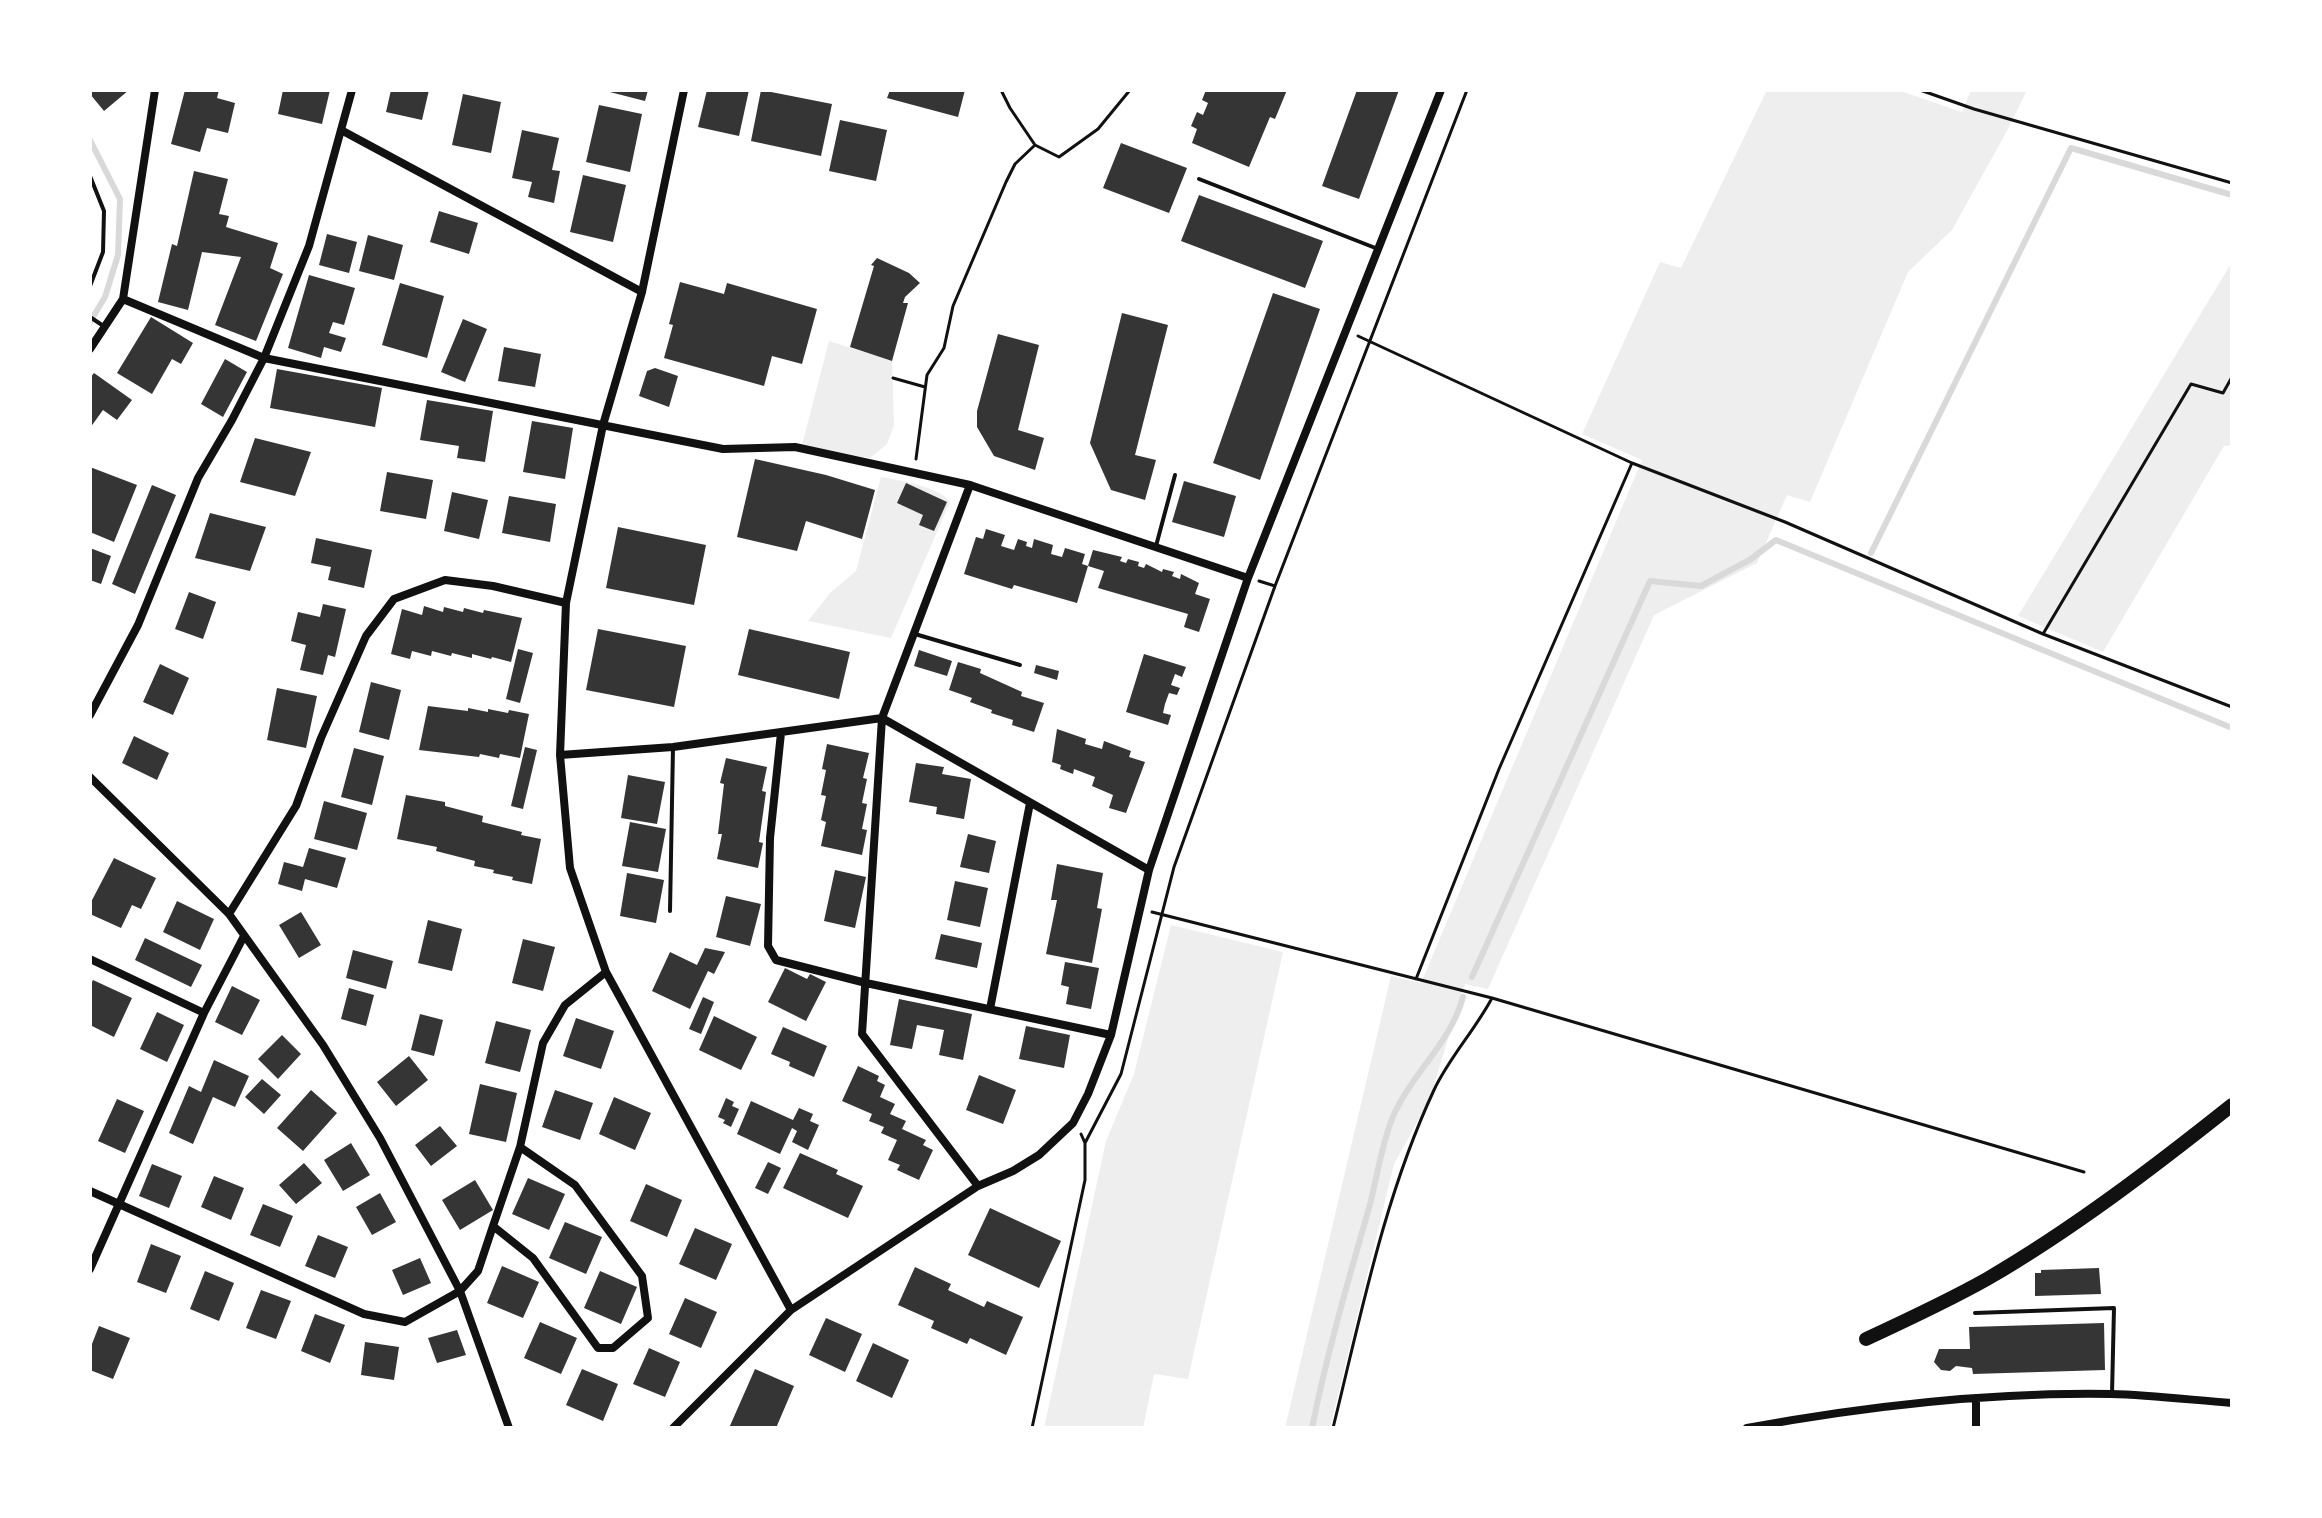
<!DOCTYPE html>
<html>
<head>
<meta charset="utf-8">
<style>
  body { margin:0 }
  #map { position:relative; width:2322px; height:1518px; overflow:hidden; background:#fff; font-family:"Asap Condensed",sans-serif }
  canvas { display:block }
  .frame { position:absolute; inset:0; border:92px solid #fff; pointer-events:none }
</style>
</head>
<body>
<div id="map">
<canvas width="2322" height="1518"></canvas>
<div class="frame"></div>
</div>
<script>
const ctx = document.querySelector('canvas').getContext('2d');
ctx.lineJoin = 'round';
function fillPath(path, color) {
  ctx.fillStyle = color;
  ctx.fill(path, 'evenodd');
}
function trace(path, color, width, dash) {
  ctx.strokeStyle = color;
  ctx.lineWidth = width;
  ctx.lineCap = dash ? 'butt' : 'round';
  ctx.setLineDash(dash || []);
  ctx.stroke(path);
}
fillPath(new Path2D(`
  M1767,90H1898L1962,112L1971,90H2027L2008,129L1952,230L1908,272L1810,502L1787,495L1757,563L1654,615L1488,989L1465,984L1429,1101L1394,1164L1330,1428H1285L1391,976L1421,983L1642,460L1582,434L1660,262L1681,268Z
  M2232,262V445L2224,446L2103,652L2018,616Z
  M829,341L892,361L894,425L887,444L870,458L801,449Z
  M881,477C898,480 941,487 950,502L891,638L808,621L830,593L856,571Z
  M1171,925L1283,952L1188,1379L1154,1374L1143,1428H1044L1106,1141L1134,1074Z`), '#eee');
trace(new Path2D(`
  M90,140L120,199L118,255L105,297L90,322
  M1871,553L2071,148L2232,195
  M1472,977L1650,581L1701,586L1751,559L1776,540L2232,728
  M1312,1428C1327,1353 1348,1281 1369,1208C1377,1178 1381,1147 1392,1119C1410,1075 1451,1043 1463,997`), '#d9d9d9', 6);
fillPath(new Path2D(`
  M93,90H129L104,111L90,94Z
  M185,90H219L217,98L235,103L228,133L207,128L200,152L171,144Z
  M283,90H330L322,124L278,114Z
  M391,90H429L422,120L386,112Z
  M602,90H648L645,101Z
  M707,90H749L739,136L698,127Z
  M761,90L832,104L821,156L751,141Z
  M890,90H965L958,117L887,98Z
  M1206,90L1211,92L1212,90H1287L1275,119L1270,117L1249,167L1192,143L1197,129L1191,126L1197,112L1203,115L1208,103L1202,100Z
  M1357,90H1399L1359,199L1322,186Z
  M463,94L501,102L491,153L452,145Z
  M599,105L642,114L630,172L586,162Z
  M840,120L887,130L876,181L829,171Z
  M522,130L559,138L552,170L560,171L554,203L528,197L532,182L512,178Z
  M1121,143L1187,168L1169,213L1103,188Z
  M194,171L228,179L219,214L229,216L226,227L278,243L270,268L283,274L256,341L215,325L241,257L202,252L188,310L158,302L172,244L177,246Z
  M583,175L626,185L613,242L570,232Z
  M1199,195L1323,241L1305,288L1181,241Z
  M439,211L478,223L469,254L430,242Z
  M327,234L357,242L349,273L319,265Z
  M368,235L403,245L394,280L359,271Z
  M877,258L909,273L920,283L905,297L903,303H908L892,361L850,347L874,266L871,265Z
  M309,275L355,288L344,325L333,322L329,333L346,338L341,352L324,347L321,358L288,348Z
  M680,282L724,294L727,283L817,309L802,364L772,356L764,386L664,358L673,325L669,324Z
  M400,283L444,296L427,358L382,345Z
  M1273,293L1320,309L1260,480L1213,463Z
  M1122,313L1168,325L1135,455L1156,460L1145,500L1111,490L1090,443Z
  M151,317L193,343L181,364L172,359L152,394L117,373Z
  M463,319L487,329L465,382L441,372Z
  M998,334L1039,345L1018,430L1044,438L1035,470L994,456L977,427V411Z
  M504,347L541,354L535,387L498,381Z
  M225,359L247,372L223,417L201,404Z
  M655,368L678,376L669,407L639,396L647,371Z
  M277,369L382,388L375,427L270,408Z
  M94,373L132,400L117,420L103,410L90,428V378Z
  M427,400L493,411L485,462L457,458L459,446L420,440Z
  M532,421L573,428L565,479L523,472Z
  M255,438L311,452L295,496L240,482Z
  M755,459L826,475L875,490L862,539L806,521L797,551L737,537Z
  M90,467L137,485L114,542L90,532Z
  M387,472L433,480L426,519L380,511Z
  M1184,481L1236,496L1224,537L1172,522Z
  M906,483L947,502L934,531L919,525L923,515L897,503Z
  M152,485L176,495L135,594L112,584Z
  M452,492L488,500L479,539L444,531Z
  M509,496L556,504L550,542L502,533Z
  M210,513L266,527L250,571L195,558Z
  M618,527L706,545L694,605L606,588Z
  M986,529L1005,535L1001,546L1014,550L1018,539L1027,542L1026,546L1032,548L1034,539L1053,545L1051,554L1062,557L1065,548L1085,554L1082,564L1088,566L1077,603L1014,585L1012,589L964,574L976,537L983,539Z
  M316,538L372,550L364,588L328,580L331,567L311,563Z
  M90,548L111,556L101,584L90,580Z
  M1093,550L1122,557L1120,561L1126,563L1128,559L1139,562L1138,566L1144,568L1146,564L1162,572L1163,569L1174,572L1172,576L1180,579L1181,574L1199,583L1195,594L1210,599L1199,632L1184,627L1188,614L1098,588L1104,571L1088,566Z
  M189,592L216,602L203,639L175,629Z
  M323,604L346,609L335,657L328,655L323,675L300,670L306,645L291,641L298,612L320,617Z
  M424,606L443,612L444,607L463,612L464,608L483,613L484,610L522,618L511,662L492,657L491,659L472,654V658L452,653L451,656L432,651L431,656L412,651L410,659L391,654L402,609L422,615Z
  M598,629L686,646L674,707L586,690Z
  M749,629L850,652L839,699L738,675Z
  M518,649L533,653L520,703L506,699Z
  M919,650L952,661L947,676L914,666Z
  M1144,654L1186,667L1182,677L1175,674L1171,685L1180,688L1177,695L1169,693L1165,704L1163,713L1171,715L1168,725L1126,712Z
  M958,662L981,669L980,673L1022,692L1021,696L1044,703L1034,732L1012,725L1013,720L991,713L992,710L970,702L972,698L949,690Z
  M160,664L189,678L173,715L143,702Z
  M1036,665L1059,671L1057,680L1034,673Z
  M371,682L401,690L389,740L359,732Z
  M277,688L317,696L306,748L267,740Z
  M428,706L468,711V708L488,712V709L508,713L509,710L529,714L520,758L500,754L499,758L480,754L479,757L419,750Z
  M1057,729L1086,739L1085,744L1102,749L1104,741L1131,751L1129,757L1145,762L1126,813L1109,808L1113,795L1092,786L1095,777L1074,769L1073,774L1060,769L1061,765L1052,762Z
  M134,736L169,753L157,780L122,763Z
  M827,744L869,753L863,778L867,779L862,803L867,804L862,829L867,830L862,855L821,846L826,822L821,820L826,796L821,795L826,770L822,769Z
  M525,747L537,750L523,809L511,806Z
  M354,748L384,756L372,805L341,797Z
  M726,758L767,767L762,791L766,792L759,842L763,843L758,868L717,859L722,834H718L724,784L720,783Z
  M916,763L944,767L942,774L971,779L964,819L936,814L937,807L909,802Z
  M628,775L665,782L657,824L621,818Z
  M406,795L445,802V806L483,816L482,822L522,832L521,835L541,839L532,884L512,880L513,877L493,873L494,870L474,866L475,861L436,851L437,847L397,839Z
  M324,801L367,813L357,850L314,839Z
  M630,822L666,829L658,872L622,866Z
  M968,834L996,841L989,873L960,867Z
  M309,848L346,858L337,888L305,879L302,891L278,884L284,862L303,867Z
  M114,858L156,878L141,909L132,905L121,928L90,914V904Z
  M1057,864L1103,873L1097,908L1102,909L1092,963L1046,954L1057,900H1051Z
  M835,870L866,877L855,928L824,921Z
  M627,873L664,880L656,923L620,916Z
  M955,881L988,888L980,927L947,920Z
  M726,896L761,904L750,946L716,937Z
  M177,901L214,919L200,950L163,932Z
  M301,912L321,945L299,958L279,925Z
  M428,920L462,929L452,971L418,963Z
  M941,934L982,943L977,968L935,959Z
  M145,938L202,965L191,987L135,960Z
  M523,939L555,947L543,991L512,983Z
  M705,948L725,952L714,974L708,971L690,1009L652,991L670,952L697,965Z
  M353,950L393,961L386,989L346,978Z
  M1065,962L1099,968L1091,1009L1066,1004L1069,987L1061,985Z
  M785,968L807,979L810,974L826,982L806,1021L768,1002Z
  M93,980L132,998L114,1037L90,1025V986Z
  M232,986L260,1000L242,1035L215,1022Z
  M349,988L374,995L366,1026L341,1019Z
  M703,997L714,1002L701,1034L689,1029Z
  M899,999L972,1014L963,1060L939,1055L944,1030L917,1025L912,1049L890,1045Z
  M157,1012L184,1025L167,1062L140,1049Z
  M420,1014L443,1020L434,1056L411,1050Z
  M714,1016L757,1037L741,1070L699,1050Z
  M576,1018L614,1031L601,1069L563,1056Z
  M496,1021L531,1030L520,1072L485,1063Z
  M1026,1026L1070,1035L1064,1068L1019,1059Z
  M783,1027L827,1046L814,1077L789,1066L790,1062L771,1054Z
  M282,1035L301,1054L278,1079L258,1059Z
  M409,1056L428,1080L396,1106L377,1082Z
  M214,1060L249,1076L235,1107L213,1097L193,1144L169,1133L189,1086L201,1092Z
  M858,1066L879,1076L877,1081L885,1085L880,1097L895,1104L890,1114L906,1121L902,1129L926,1140L923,1145L933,1150L919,1180L897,1170L900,1165L888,1160L897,1140L881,1133L884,1127L869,1121L872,1114L842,1101Z
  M979,1075L1016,1090L1003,1124L966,1110Z
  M262,1079L281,1095L264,1114L245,1097Z
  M480,1084L517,1093L506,1142L469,1134Z
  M311,1090L337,1113L303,1151L277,1128Z
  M555,1090L593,1103L580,1140L542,1127Z
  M614,1097L651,1113L635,1150L599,1134Z
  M726,1098L734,1102L732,1106L739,1109L731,1127L723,1123L725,1120L718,1117Z
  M117,1099L144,1111L125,1153L98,1141Z
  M751,1101L793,1120L799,1108L813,1114L810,1121L819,1125L808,1150L792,1142L797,1131L792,1128L780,1154L737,1134Z
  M440,1126L457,1146L431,1166L415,1145Z
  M351,1143L370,1175L343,1191L324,1160Z
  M800,1153L838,1170L836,1174L863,1186L848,1218L783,1188Z
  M768,1162L781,1168L768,1194L755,1188Z
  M304,1163L322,1183L296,1204L279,1185Z
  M152,1164L182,1176L169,1208L139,1196Z
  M214,1176L244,1188L231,1220L201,1207Z
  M528,1178L565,1194L549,1230L512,1214Z
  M475,1180L493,1210L460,1230L442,1200Z
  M646,1184L682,1200L667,1237L630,1221Z
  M380,1193L396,1222L372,1235L356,1207Z
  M263,1204L293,1216L280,1247L250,1235Z
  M990,1208L1061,1241L1039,1288L968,1255Z
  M565,1222L602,1237L586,1274L549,1258Z
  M695,1228L732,1244L716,1280L679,1264Z
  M318,1235L348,1247L335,1278L305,1266Z
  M151,1244L181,1256L166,1293L137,1282Z
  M420,1258L431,1283L403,1295L392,1270Z
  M502,1266L539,1282L523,1318L487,1303Z
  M915,1267L951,1284L948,1290L984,1307L987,1301L1023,1317L1006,1355L970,1338L967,1344L931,1328L934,1321L898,1305Z
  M2099,1268L2101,1294L2035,1296V1273H2041V1270Z
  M205,1271L234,1283L219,1321L190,1309Z
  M600,1271L637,1287L621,1324L584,1308Z
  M261,1290L291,1301L276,1339L246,1328Z
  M685,1298L717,1312L701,1348L669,1334Z
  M315,1314L345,1325L330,1363L301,1351Z
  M826,1318L862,1334L845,1372L809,1355Z
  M540,1322L577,1338L561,1374L524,1358Z
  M2104,1323L2105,1370L1973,1374L1972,1368L1956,1366L1950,1371L1941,1370L1934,1362L1939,1349H1970L1969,1327Z
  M99,1326L130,1338L113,1379L90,1370V1349Z
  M457,1330L466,1355L437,1363L428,1338Z
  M365,1342L399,1347L394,1380L361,1375Z
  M873,1343L909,1360L892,1398L856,1381Z
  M649,1348L680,1362L665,1397L633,1384Z
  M582,1369L618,1384L603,1421L566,1405Z
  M755,1369L794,1386L776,1428H729Z`), '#353535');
trace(new Path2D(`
  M1920,90L1974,109L2232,183
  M1035,145L1059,157L1098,129L1130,90
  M1358,336L1632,463L1785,522L2043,634L2232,707
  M893,378L925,387
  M916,459L927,375L944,348L953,306L1006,182L1015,164L1035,145L1010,108L1001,90
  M1259,581L1275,586
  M2043,634L2191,384L2223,393L2232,377
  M1152,912L1492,998L2084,1172
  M1416,979L1499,769L1632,463
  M1085,1143L1121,1074L1174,867L1275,586L1467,90
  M1032,1428L1085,1180V1143L1081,1134
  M1333,1428C1361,1315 1384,1197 1434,1090C1449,1058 1475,1030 1492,998`), '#111', 3);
trace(new Path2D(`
  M90,176L104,211L103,252L90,286
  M1199,179L1378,249
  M90,317L105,327
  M1156,546L1175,475
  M915,634L1020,665
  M670,911L673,747
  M1975,1313L2114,1308L2112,1394`), '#111', 4);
trace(new Path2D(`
  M684,90L642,292L603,425L566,603L560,755L570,868L606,972L791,1310
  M341,130L642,292
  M123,299L264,358L723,449L795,447L970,485
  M90,349L123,299L155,90
  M90,715L138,625L198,478L232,420L264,358L309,246L352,90
  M781,733L770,838L768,946L776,960L866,983L1111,1035
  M560,755L673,747L882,718L1149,870
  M90,777L229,914L323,1045L380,1138L460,1291L509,1428
  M229,914L296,806L321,738L366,636L394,599L445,580L493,586L566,603
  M90,959L204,1013
  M990,1009L1030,803
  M978,1186L862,1034L882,718L970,485L1248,578
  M90,1191L364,1314L405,1322L460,1291L478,1271L493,1226L533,1258L598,1348H613L648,1318L642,1276L575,1185L520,1147L543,1043L565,1005L606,972
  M493,1226L520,1147
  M90,1269L204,1013L244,936
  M673,1428L791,1310L978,1186L1013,1171L1039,1155L1073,1123L1088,1094L1111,1035L1149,870L1248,578L1441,90
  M1747,1428C1867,1406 1989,1392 2111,1394C2151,1395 2192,1400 2232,1403
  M1976,1428V1398`), '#111', 8);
trace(new Path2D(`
  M1866,1339C1907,1320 1948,1301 1987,1279C2073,1229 2154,1167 2232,1105`), '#111', 14);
</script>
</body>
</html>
